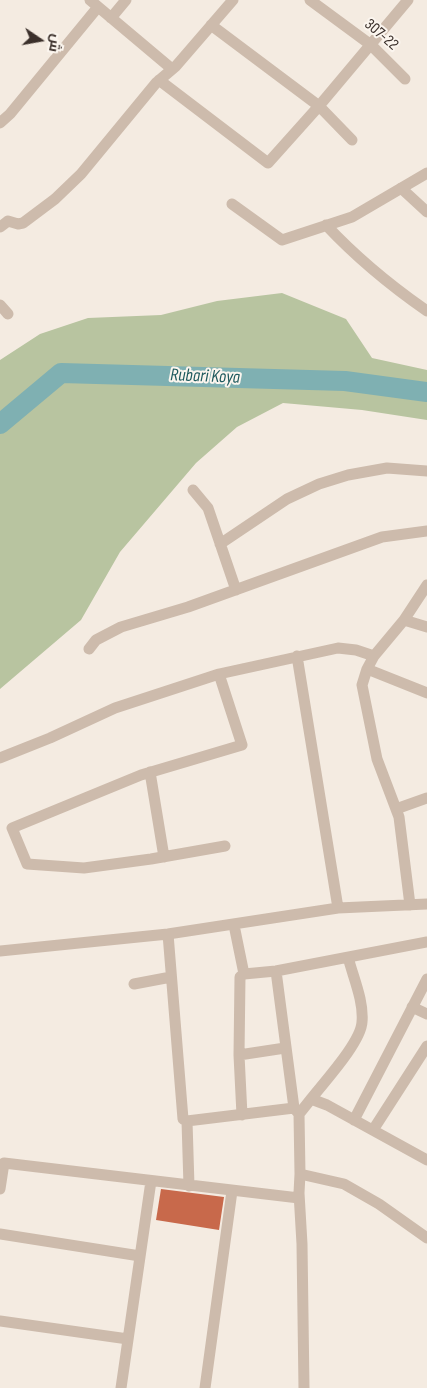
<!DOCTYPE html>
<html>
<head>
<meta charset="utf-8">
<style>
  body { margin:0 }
  #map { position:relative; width:427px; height:1388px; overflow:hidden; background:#f4ebe1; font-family:"Sofia Sans Condensed",Cairo,sans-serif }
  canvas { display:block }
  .north { position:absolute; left:15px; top:15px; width:50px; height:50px; -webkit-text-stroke:4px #fbf5ee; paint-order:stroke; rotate:102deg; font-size:14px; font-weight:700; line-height:20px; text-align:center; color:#3b302b }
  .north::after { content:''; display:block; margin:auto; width:18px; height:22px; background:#3b302b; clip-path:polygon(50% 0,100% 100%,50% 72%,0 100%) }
</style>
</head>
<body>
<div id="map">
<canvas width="427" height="1388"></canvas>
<div class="north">ش</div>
</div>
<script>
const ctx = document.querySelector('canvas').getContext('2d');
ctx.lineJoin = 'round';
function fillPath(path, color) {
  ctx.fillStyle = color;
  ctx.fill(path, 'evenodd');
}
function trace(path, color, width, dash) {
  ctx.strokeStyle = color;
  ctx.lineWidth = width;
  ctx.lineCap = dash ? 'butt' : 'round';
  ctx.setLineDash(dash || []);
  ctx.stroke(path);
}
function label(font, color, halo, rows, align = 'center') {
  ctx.font = font + ' "Sofia Sans Condensed",sans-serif';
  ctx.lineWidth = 4;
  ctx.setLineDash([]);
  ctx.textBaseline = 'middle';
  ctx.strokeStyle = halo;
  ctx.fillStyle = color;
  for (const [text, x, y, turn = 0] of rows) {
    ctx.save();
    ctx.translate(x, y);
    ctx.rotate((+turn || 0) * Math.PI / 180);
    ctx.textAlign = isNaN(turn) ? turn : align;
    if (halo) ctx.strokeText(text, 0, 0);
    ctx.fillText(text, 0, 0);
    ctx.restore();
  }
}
fillPath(new Path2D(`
  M282,293L346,319L372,358L427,370V420L362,410L283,403L237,427L196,463L120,552L81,620L0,689V360L40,334L88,318L161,315L217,301Z`), '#b8c4a0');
trace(new Path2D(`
  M0,424L61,373L345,381L427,392`), '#7fb0b2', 20);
fillPath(new Path2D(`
  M161,1189L224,1197L219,1230L156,1220Z`), '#c8694b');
trace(new Path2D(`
  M90,0L172,69
  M310,0L371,45L405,79
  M111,18L126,0
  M211,25L319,106L352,140
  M159,80L268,163L319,106L408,0
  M0,123L10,114L98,7
  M401,188L427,212
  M232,204L282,240L352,217L427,173
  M326,225C356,257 391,286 427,311
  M0,227L8,221L18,224L23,223L55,199L81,174L156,83L176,66L233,0
  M0,305L8,314
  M193,490L208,508L236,590
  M220,544L287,499L319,484L348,475L387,468L427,471
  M404,620L427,627
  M89,649L96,640L121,627L188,607L382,537L427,531
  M297,656L338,908
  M367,669L427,693
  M219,674L242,745L141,775L12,828L27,864L84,868L151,859L225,846
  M0,758L50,738L115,708L219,674L338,648L356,650L374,656
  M150,772L164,857
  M396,809L427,798
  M410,905L399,817L377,759L362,685L367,669L374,656L404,620L427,585
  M234,925L244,974
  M168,934L183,1119L187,1121L294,1108L299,1114L300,1174L299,1193L302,1244L304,1388
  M0,951L168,934L338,908L427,904
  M276,971L294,1108
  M134,984L171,977
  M412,1007L427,1014
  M239,1055L285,1048
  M311,1099C325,1081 361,1042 362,1022C364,1001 353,977 348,957
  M299,1114L311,1099L327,1105L427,1160
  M242,1115L239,1055L240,977L244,974L276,971L427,942
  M354,1120L427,979
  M187,1121L189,1186
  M373,1130L427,1046
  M300,1174L344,1184L379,1204L427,1238
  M0,1189L4,1163L299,1198
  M0,1234L140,1256
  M0,1321L128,1339
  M121,1388L151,1181
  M205,1388L232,1191`), '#cdbbac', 11);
label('16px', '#3b302b', '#fbf5ee', [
  ["307-22",381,35,41]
]);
label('italic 18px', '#1f5a5e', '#fbf5ee', [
  ["Rubari Koya",205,377,2]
]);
</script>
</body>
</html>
